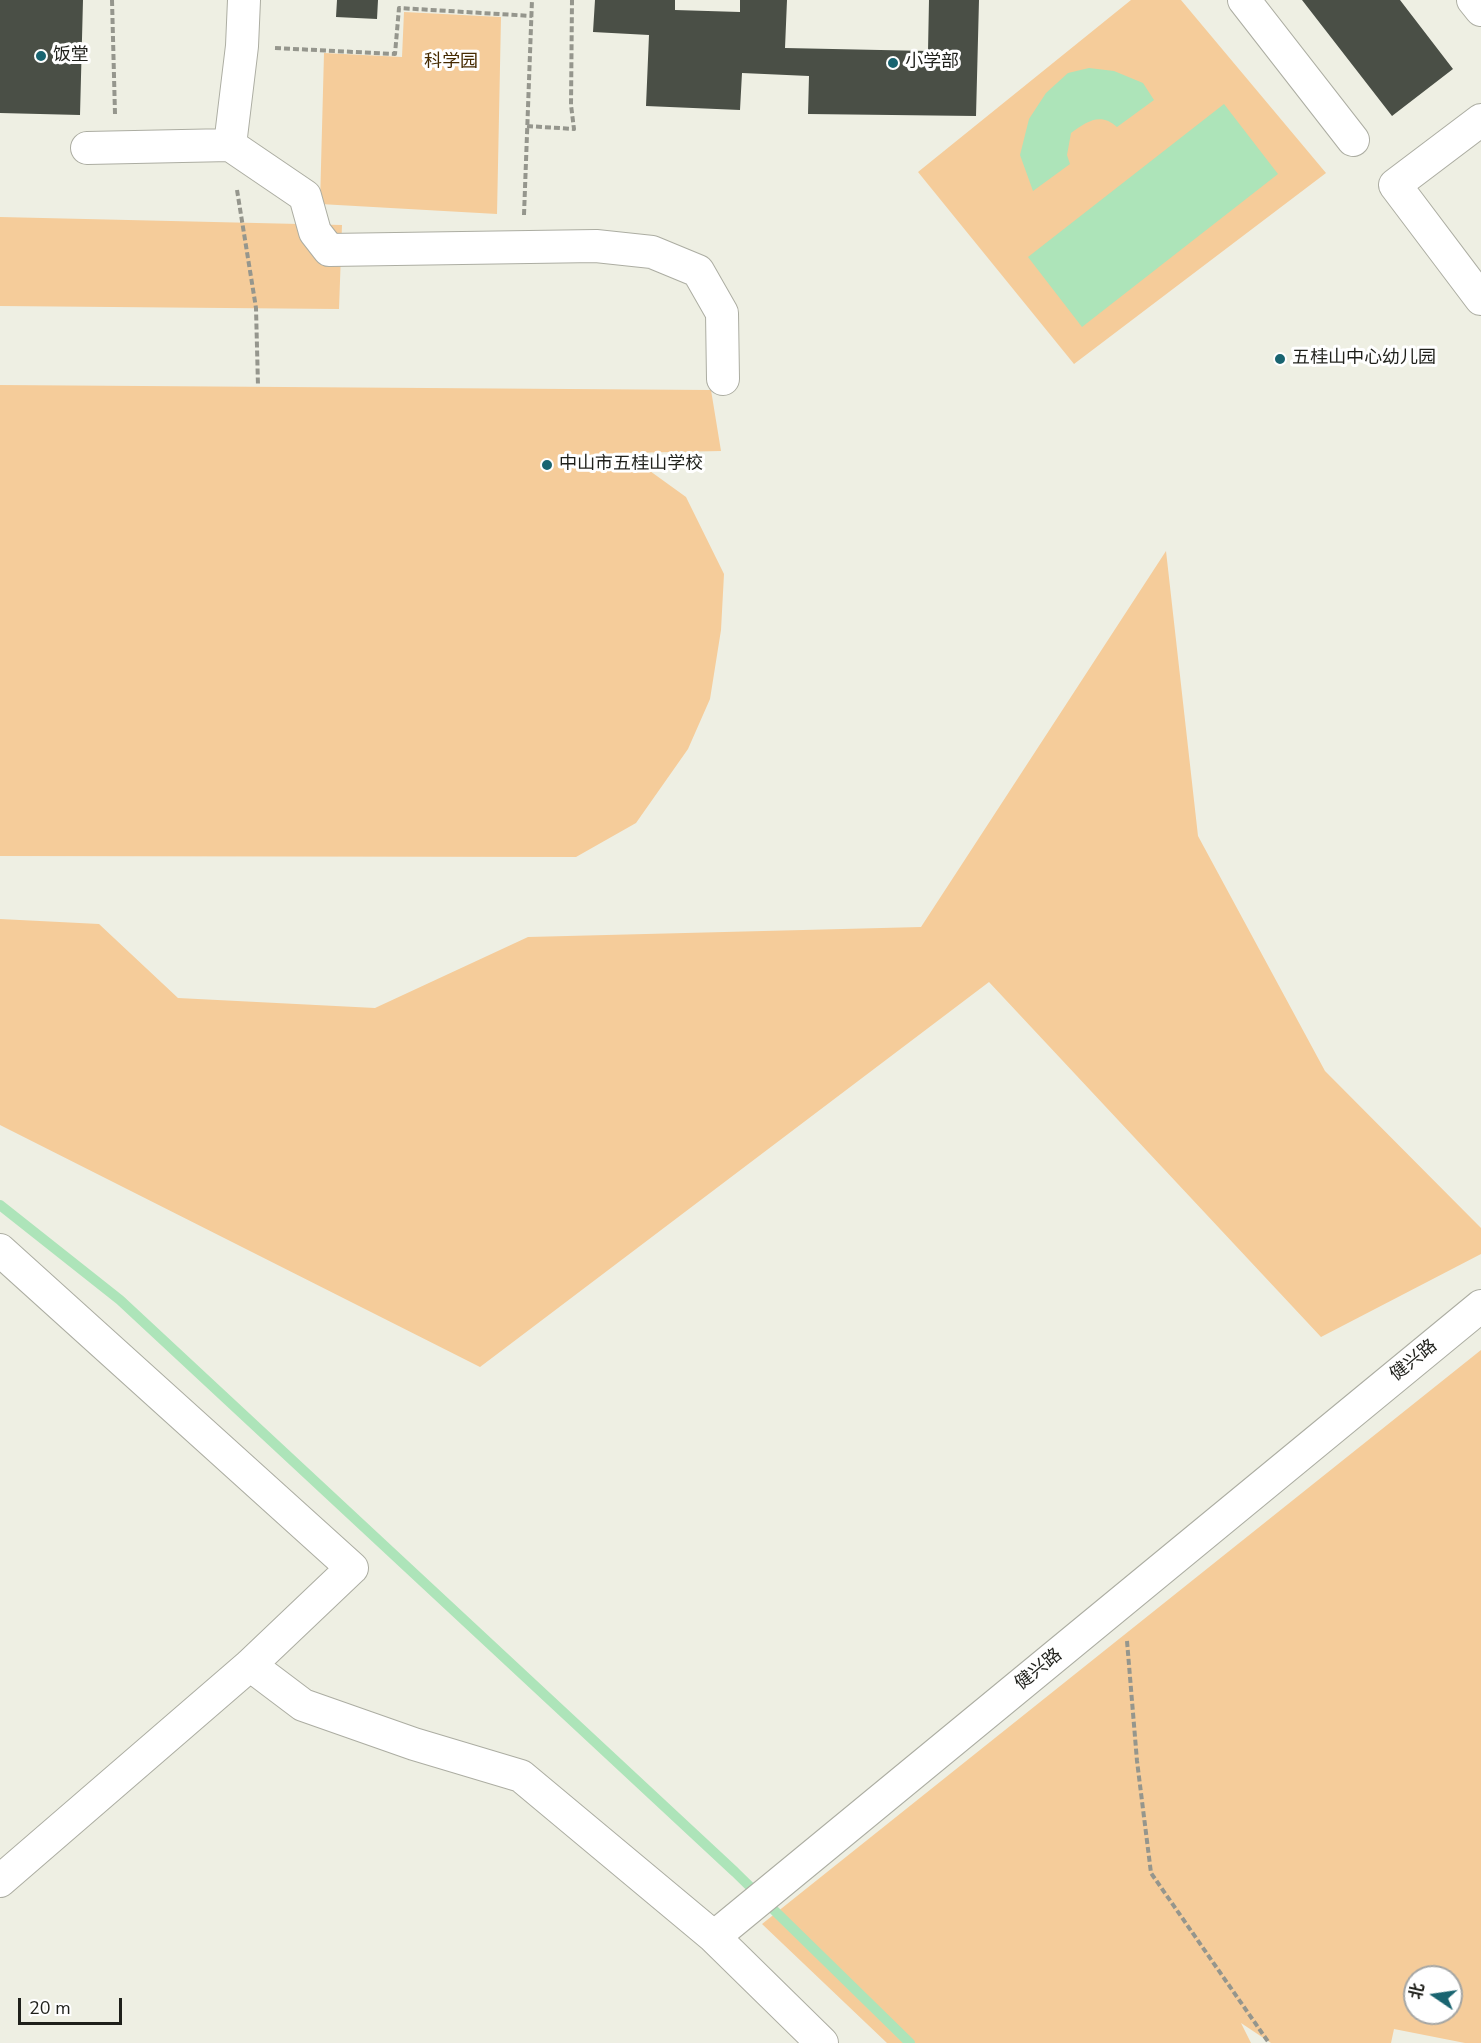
<!DOCTYPE html>
<html>
<head>
<meta charset="utf-8">
<style>
  body { margin:0 }
  #map { position:relative; width:1481px; height:2043px; overflow:hidden; background:#eeefe3; font-family:"Nunito Sans","Noto Sans SC",sans-serif }
  canvas { display:block }
  .north { position:absolute; left:1403px; top:1965px; width:60px; height:60px; box-sizing:border-box; background:#fff; border:2px solid #a5a6a4; border-radius:50%; rotate:283deg; font-size:16px; font-weight:700; line-height:24px; text-align:center; color:#1f201b }
  .north::after { content:''; display:block; margin:auto; width:21px; height:27px; background:#196470; clip-path:polygon(50% 0,100% 100%,50% 72%,0 100%) }
  .scale { position:absolute; left:18px; top:1998px; width:104px; height:27px; box-sizing:border-box; border:3px solid #1f201b; border-top:0; padding-left:8px; font-size:18px; line-height:21px; white-space:nowrap; color:#1f201b; -webkit-text-stroke:4px #fff; paint-order:stroke }
</style>
</head>
<body>
<div id="map">
<canvas width="1481" height="2043"></canvas>
<div class="north">北</div>
<div class="scale">20 m</div>
</div>
<script>
const ctx = document.querySelector('canvas').getContext('2d');
ctx.lineJoin = 'round';
function fillPath(path, color) {
  ctx.fillStyle = color;
  ctx.fill(path, 'evenodd');
}
function trace(path, color, width, dash) {
  ctx.strokeStyle = color;
  ctx.lineWidth = width;
  ctx.lineCap = dash ? 'butt' : 'round';
  ctx.setLineDash(dash || []);
  ctx.stroke(path);
}
function label(font, color, halo, rows, align = 'center') {
  ctx.font = font + ' "Nunito Sans","Noto Sans SC",sans-serif';
  ctx.lineWidth = 6;
  ctx.setLineDash([]);
  ctx.textBaseline = 'middle';
  ctx.strokeStyle = halo;
  ctx.fillStyle = color;
  for (const [text, x, y, turn = 0] of rows) {
    ctx.save();
    ctx.translate(x, y);
    ctx.rotate((+turn || 0) * Math.PI / 180);
    ctx.textAlign = isNaN(turn) ? turn : align;
    if (halo) ctx.strokeText(text, 0, 0);
    ctx.fillText(text, 0, 0);
    ctx.restore();
  }
}
fillPath(new Path2D(`
  M1131,0H1181L1326,173L1074,364L918,172Z
  M404,12L501,17L497,214L320,204L324,53L402,57Z
  M0,217L342,225L339,309L0,306Z
  M0,385L711,390L721,451L625,453L686,497L724,574L721,630L710,699L688,749L636,823L576,857L0,856Z
  M1166,551L1198,836L1325,1071L1481,1228V1254L1321,1337L989,982L480,1367L0,1125V919L99,924L178,998L375,1008L528,937L921,927Z
  M1481,1350V2043H1465L1394,2029L1391,2043H1271L1241,2023L1251,2043H887L762,1924ZM1415,1977H1451V2013H1415Z`), '#f5cc9a');
fillPath(new Path2D(`
  M1089,68L1114,71L1143,83L1154,100L1117,127C1101,112 1087,121 1071,133L1067,155L1070,164L1033,191L1020,155L1029,119L1046,93L1068,73Z
  M1224,104L1278,174L1082,327L1028,257Z`), '#ade4b9');
trace(new Path2D(`
  M0,1205L120,1300L735,1872L910,2043`), '#ade4b9', 10);
fillPath(new Path2D(`
  M0,0H83L80,115L0,113Z
  M337,0H378L377,19L336,17Z
  M595,0H675V10L740,12V0H787L785,48L928,51L929,0H979L976,116L808,114L809,76L742,73L740,110L646,106L649,35L593,32Z
  M1302,0H1400L1453,69L1392,116Z`), '#4a4f46');
const street = new Path2D(`
  M1244,0L1353,140
  M1473,0L1481,10
  M1481,120L1395,185L1481,299
  M230,145L305,196L315,232L329,250L596,246L652,252L698,271L722,313L723,379
  M87,148L230,145L242,46L244,0
  M0,1250L352,1568L250,1665L0,1881
  M250,1665L303,1705L414,1744L521,1776L714,1937
  M822,2043L714,1937L1481,1306`);
trace(street, '#acada2', 34);
trace(new Path2D(`
  M112,0L115,114
  M275,48L395,54L399,8L532,16
  M527,126L574,129L571,105L572,0
  M237,190L256,308L258,386
  M524,215L532,0
  M1127,1641L1137,1761L1151,1873L1269,2043`), '#95968d', 4, [6, 3]);
trace(street, '#fff', 32);
for (const [x, y, r, color] of [
  [41,56,6,"#196470"],
  [893,63,6,"#196470"],
  [1280,359,6,"#196470"],
  [547,465,6,"#196470"]
]) {
  const dot = new Path2D();
  dot.arc(x, y, r, 0, 2 * Math.PI);
  ctx.fillStyle = color;
  ctx.fill(dot);
  trace(dot, '#fff', 2);
}
label('18px', '#1f201b', '#fff', [
  ["饭堂",53,56],
  ["小学部",905,63],
  ["五桂山中心幼儿园",1292,359],
  ["中山市五桂山学校",559,465]
], 'left');
label('18px', '#452a00', '#fff', [
  ["科学园",451,63]
]);
label('18px', '#1f201b', '#fff', [
  ["健兴路",1414,1361,-39],
  ["健兴路",1039,1670,-39]
]);
</script>
</body>
</html>
